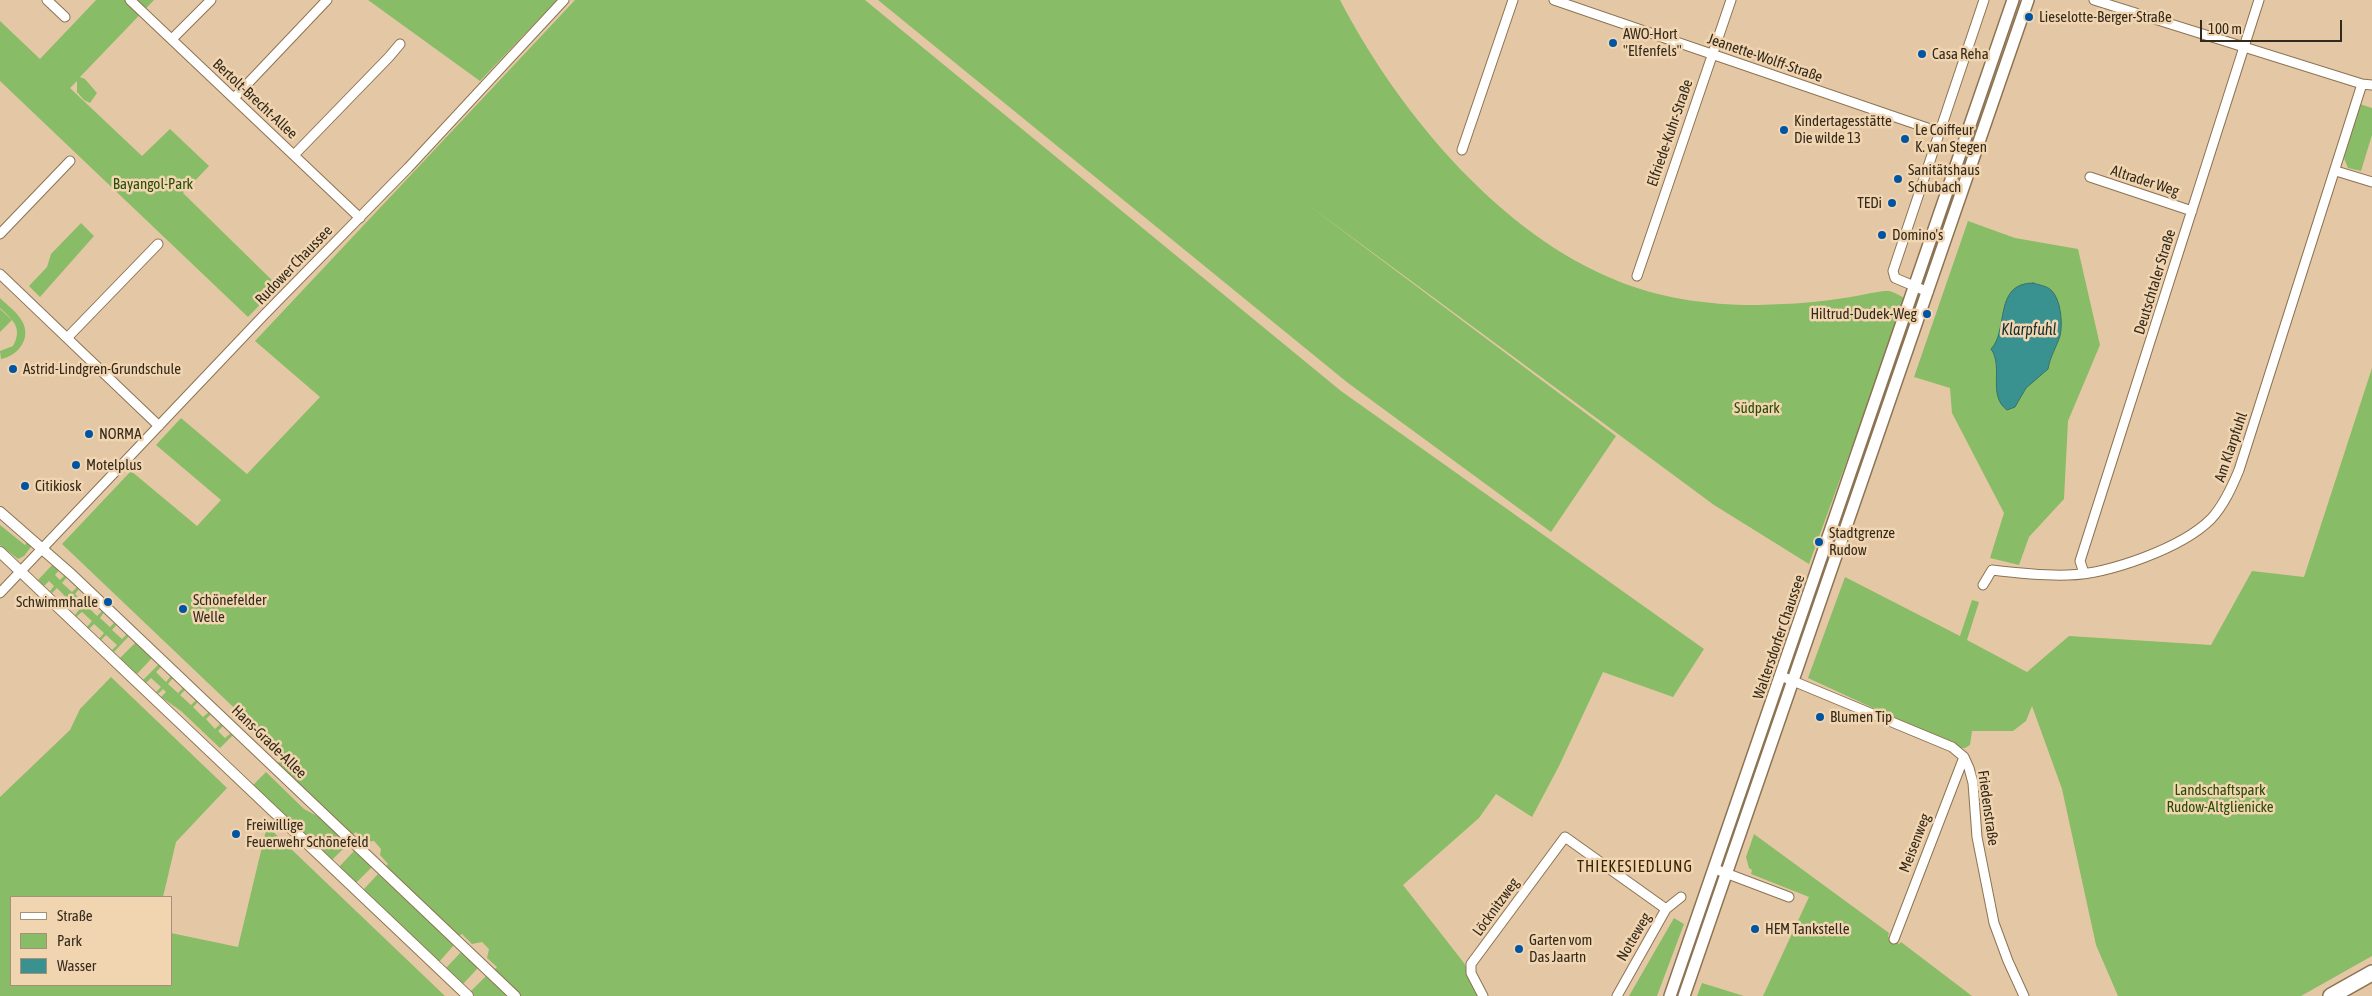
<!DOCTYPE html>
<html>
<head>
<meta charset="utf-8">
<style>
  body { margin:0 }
  #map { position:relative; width:2372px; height:996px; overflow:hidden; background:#e4c8a5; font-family:"Asap Condensed",sans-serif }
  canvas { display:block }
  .legend { position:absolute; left:10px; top:896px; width:162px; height:90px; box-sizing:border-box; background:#f1d5b1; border:1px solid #a59175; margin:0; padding:6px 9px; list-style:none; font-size:15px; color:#342a1c }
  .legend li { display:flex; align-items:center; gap:10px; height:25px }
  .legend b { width:25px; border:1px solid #a59175 }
  .scale { position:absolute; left:2200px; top:20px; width:142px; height:22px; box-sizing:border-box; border:2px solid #342a1c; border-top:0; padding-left:6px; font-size:15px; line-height:18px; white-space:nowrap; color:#342a1c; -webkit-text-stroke:4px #f1d5b1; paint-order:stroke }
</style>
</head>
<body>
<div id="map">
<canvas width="2372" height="996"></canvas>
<ul class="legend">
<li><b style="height:6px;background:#fff"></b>Straße</li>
<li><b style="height:14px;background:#89bc66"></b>Park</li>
<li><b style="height:14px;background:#399290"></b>Wasser</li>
</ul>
<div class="scale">100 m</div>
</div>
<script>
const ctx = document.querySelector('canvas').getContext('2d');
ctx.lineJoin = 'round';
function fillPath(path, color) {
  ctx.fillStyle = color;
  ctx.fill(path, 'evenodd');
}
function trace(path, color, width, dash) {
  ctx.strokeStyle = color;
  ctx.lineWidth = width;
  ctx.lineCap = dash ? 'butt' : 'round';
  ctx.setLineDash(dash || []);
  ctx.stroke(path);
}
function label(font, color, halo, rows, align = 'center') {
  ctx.font = font + ' "Asap Condensed",sans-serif';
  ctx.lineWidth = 5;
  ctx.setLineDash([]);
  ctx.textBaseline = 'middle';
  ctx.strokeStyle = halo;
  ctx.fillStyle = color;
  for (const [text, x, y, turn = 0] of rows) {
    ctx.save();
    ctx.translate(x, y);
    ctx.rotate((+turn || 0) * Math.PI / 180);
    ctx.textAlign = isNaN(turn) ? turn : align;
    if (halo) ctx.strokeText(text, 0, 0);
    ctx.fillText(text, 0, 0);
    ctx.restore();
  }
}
fillPath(new Path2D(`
  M96,0H154L80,77L85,79L97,93L90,103L84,100L77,92V81L70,88L142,156L170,129L209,166L183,193L278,286L248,317L0,81V21L40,59Z
  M368,0H557L480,81Z
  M575,0H865L1341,391L1704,649L1673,697L1603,672L1559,766L1532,817L1496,794L1479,818L1403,885L1464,963L1481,996H521L494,970L497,967L487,958L489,949L482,942L472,944L462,934L459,936L385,867L388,864L380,855L381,849L374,841L365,842L356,832L352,835L277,764L280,760L268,749L270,742L62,544L131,471L197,526L221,500L156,445L181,418L247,474L320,397L255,341Z
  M878,0H1340C1396,108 1493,226 1606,276C1650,296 1698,304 1746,305C1779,305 1812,303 1844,298C1854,297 1881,290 1889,291C1894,292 1901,296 1906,299L1809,564L1714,505L1307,204L1616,436L1551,532L1348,383Z
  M2360,104L2372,108V135L2361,171L2348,168L2344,158Z
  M1968,221L2015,238L2078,249L2100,345L2068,421L2064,499L2029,537L2019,565L1990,558L2004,513L1952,413L1950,388L1914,377Z
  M81,223L94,236L40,297L29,286L47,267L51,254Z
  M0,298C7,305 17,312 22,321C32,338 18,356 1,359L0,351L13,346C23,328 13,320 0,308Z
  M0,309L12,320L0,332Z
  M2372,368V956L2301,996H2118L2096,945L2062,789L2032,706L2026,721L2013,731H1972L1970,745L1965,748H1960L1808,678L1845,577L1960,636L1972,600L1979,602L1967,640L2027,672L2069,636L2211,645L2252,571L2304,577Z
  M0,525L25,545L28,541L31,547L24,556L18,559L0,545Z
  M53,564L59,570L55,575L60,580L65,575L67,577L62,583L72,592L77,587L79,589L75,594L85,604L90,599L92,601L87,606L97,616L102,611L104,612L100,618L110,627L115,622L117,624L112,630L122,639L127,634L129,636L114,652L112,650L117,645L106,635L101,640L99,639L104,633L94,624L89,629L87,627L92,621L82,612L76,617L75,615L79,610L69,600L64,605L62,603L67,598L57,588L52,593L50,591L54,586L49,581L44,586L38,580Z
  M136,642L152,658L137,674L120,658Z
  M159,664L161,667L156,672L166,682L171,676L173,678L168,684L178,693L183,688L185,690L180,695L191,705L196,700L198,702L193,707L203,717L209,712L211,714L206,719L215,729L221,723L223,726L218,731L225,738L231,733L233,735L220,748L181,711L161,697L166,692L163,689L158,694L156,692L161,687L151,678L146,683L143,680Z
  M111,677L227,788L176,842L163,897H11V985H171V933L238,947L267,826L445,996H0V797L70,730L80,709Z
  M266,772L304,809L321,818L348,844L332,860L253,785Z
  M1754,834L1889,933L1888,937L1899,944L1901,942L1972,996H1763L1809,897L1751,874L1752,870L1749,868L1746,857Z
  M354,851L372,867L356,883L339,867Z
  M378,874L454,945L439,962L363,890Z
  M1674,918L1684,924L1657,996H1629Z
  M461,952L478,968L463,984L446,968Z
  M486,976L507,996H475L470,992Z
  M1702,983L1744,996H1697Z`), '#89bc66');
const water = new Path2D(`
  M2033,283C2039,285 2047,286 2051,290C2061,299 2063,324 2060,336C2056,348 2050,357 2048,369L2026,388L2015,407L2007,410C1987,395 2004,367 1991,349C2009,331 1993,283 2033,283Z`);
fillPath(water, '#399290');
trace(water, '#38736d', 1);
const minor = new Path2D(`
  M47,0L65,17
  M130,0L360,218
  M1554,0L1939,132
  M2094,0L2362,84L2372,85
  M172,39L211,0
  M234,98L327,0
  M1462,150L1513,0
  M294,155L389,57L400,44
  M2336,171L2372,182
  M2090,177L2192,211
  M0,234L70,161
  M0,274L159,426
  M1637,276L1731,0
  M1928,292L1895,278L1893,271L1984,0
  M67,338L158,244
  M2084,573L2080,561L2259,0
  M1983,585L1992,570C2017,573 2042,576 2068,575C2109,574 2182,548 2211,519C2224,505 2232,487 2239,470L2362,84
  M0,593L264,315L408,168L564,0
  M1781,676L1952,747L1964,757L1969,768L1973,783L1977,837L1994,923L2008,961L2024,996
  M1715,869L1789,897
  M1894,939L1964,757
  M1483,996L1471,973V964L1565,837L1666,909
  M1617,996L1666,909L1681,897`);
const tertiary = new Path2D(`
  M0,512L72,575L515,996
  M0,552L468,996`);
const secondary = new Path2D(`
  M1670,996L2013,0
  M1684,996L2028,0`);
const motorway = new Path2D(`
  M2331,996L2372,973`);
trace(minor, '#8c7352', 11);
trace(tertiary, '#8c7352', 12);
trace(secondary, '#8c7352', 14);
trace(motorway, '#8c7352', 18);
trace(minor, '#fff', 9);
trace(tertiary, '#fff', 10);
trace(secondary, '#fff', 11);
trace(motorway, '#fff', 15);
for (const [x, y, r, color] of [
  [2029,17,5,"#0055a3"],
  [1613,43,5,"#0055a3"],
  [1922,54,5,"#0055a3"],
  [1784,130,5,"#0055a3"],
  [1905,139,5,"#0055a3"],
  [1898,179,5,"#0055a3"],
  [1892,203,5,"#0055a3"],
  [1882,235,5,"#0055a3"],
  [1927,314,5,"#0055a3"],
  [13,369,5,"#0055a3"],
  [89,434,5,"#0055a3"],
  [76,465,5,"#0055a3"],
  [25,486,5,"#0055a3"],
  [1819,542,5,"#0055a3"],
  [108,602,5,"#0055a3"],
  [183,609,5,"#0055a3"],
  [1820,717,5,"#0055a3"],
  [236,834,5,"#0055a3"],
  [1755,929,5,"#0055a3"],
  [1519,949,5,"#0055a3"]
]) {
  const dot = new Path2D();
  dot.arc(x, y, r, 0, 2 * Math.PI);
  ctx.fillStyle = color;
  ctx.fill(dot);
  trace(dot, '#f1d5b1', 2);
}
label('15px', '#342a1c', '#f1d5b1', [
  ["Lieselotte-Berger-Straße",2039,17],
  ["AWO-Hort",1623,34],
  ["\"Elfenfels\"",1623,51],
  ["Casa Reha",1932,54],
  ["Kindertagesstätte",1794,121],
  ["Die wilde 13",1794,138],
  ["Le Coiffeur",1915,130],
  ["K. van Stegen",1915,147],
  ["Sanitätshaus",1908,170],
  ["Schubach",1908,187],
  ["TEDi",1882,203,"right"],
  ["Domino's",1892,235],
  ["Hiltrud-Dudek-Weg",1917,314,"right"],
  ["Astrid-Lindgren-Grundschule",23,369],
  ["NORMA",99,434],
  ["Motelplus",86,465],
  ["Citikiosk",35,486],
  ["Stadtgrenze",1829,533],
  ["Rudow",1829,550],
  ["Schönefelder",193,600],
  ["Welle",193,617],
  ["Schwimmhalle",98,602,"right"],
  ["Blumen Tip",1830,717],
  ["Freiwillige",246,825],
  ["Feuerwehr Schönefeld",246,842],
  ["HEM Tankstelle",1765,929],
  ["Garten vom",1529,940],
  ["Das Jaartn",1529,957]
], 'left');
label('15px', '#342a1c', '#f1d5b1', [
  ["Jeanette-Wolff-Straße",1765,58,19],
  ["Bertolt-Brecht-Allee",255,99,43],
  ["Elfriede-Kuhr-Straße",1670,133,-71],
  ["Altrader Weg",2145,181,18],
  ["Rudower Chaussee",294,265,-46],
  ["Deutschtaler Straße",2155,282,-73],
  ["Am Klarpfuhl",2231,447,-71],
  ["Waltersdorfer Chaussee",1779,637,-71],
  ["Hans-Grade-Allee",269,742,44],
  ["Friedenstraße",1988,808,82],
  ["Meisenweg",1915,843,-69],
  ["Löcknitzweg",1496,907,-54],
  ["Notteweg",1634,937,-60]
]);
label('15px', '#294c07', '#f1d5b1', [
  ["Bayangol-Park",153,184],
  ["Südpark",1757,408],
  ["Landschaftspark",2220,790],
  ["Rudow-Altglienicke",2220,807]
]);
label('italic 16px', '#14302f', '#f1d5b1', [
  ["Klarpfuhl",2029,330]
]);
ctx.letterSpacing = '1px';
label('16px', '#3a2503', '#f1d5b1', [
  ["THIEKESIEDLUNG",1635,867]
]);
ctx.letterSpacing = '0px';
</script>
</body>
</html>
